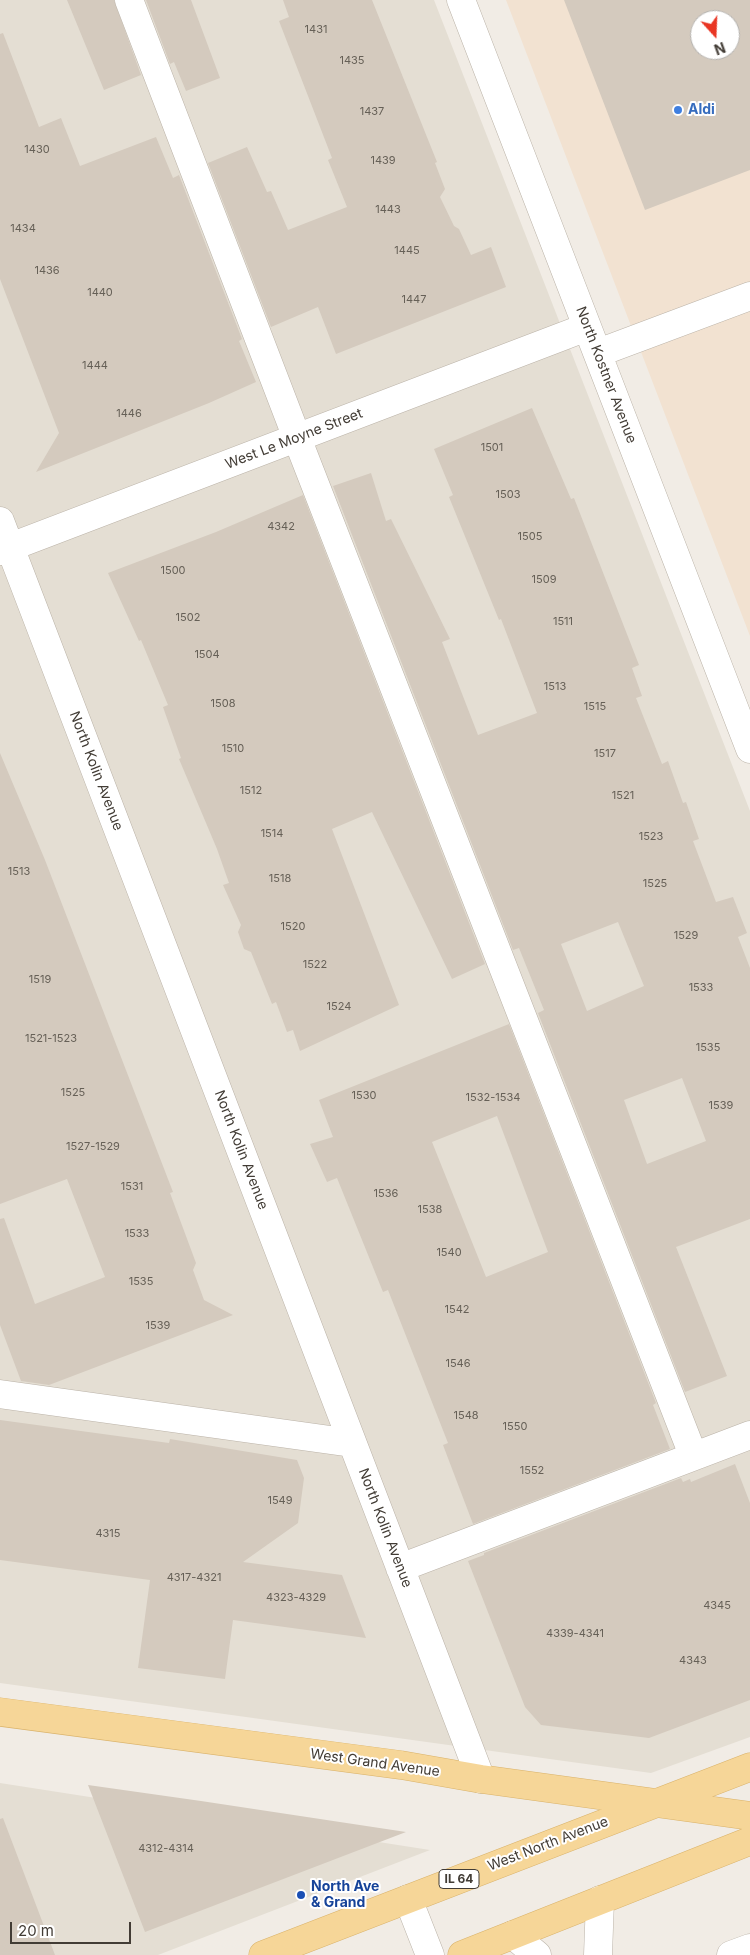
<!DOCTYPE html>
<html>
<head>
<meta charset="utf-8">
<style>
  body { margin:0 }
  #map { position:relative; width:750px; height:1955px; overflow:hidden; background:#f1ece5; font-family:Inter,sans-serif }
  canvas { display:block }
  .north { position:absolute; left:690px; top:10px; width:50px; height:50px; box-sizing:border-box; background:#fff; border:1px solid #b3b1ae; border-radius:50%; rotate:160deg; font-size:14px; font-weight:700; line-height:20px; text-align:center; color:#423c35 }
  .north::after { content:''; display:block; margin:auto; width:18px; height:22px; background:#e93624; clip-path:polygon(50% 0,100% 100%,50% 72%,0 100%) }
  .scale { position:absolute; left:10px; top:1922px; width:121px; height:22px; box-sizing:border-box; border:2px solid #423c35; border-top:0; padding-left:6px; font-size:15px; line-height:18px; white-space:nowrap; color:#423c35; -webkit-text-stroke:4px #fff; paint-order:stroke }
</style>
</head>
<body>
<div id="map">
<canvas width="750" height="1955"></canvas>
<div class="north">N</div>
<div class="scale">20 m</div>
</div>
<script>
const ctx = document.querySelector('canvas').getContext('2d');
ctx.lineJoin = 'round';
function fillPath(path, color) {
  ctx.fillStyle = color;
  ctx.fill(path, 'evenodd');
}
function trace(path, color, width, dash) {
  ctx.strokeStyle = color;
  ctx.lineWidth = width;
  ctx.lineCap = dash ? 'butt' : 'round';
  ctx.setLineDash(dash || []);
  ctx.stroke(path);
}
function label(font, color, halo, rows, align = 'center') {
  ctx.font = font + ' Inter,sans-serif';
  ctx.lineWidth = 4;
  ctx.setLineDash([]);
  ctx.textBaseline = 'middle';
  ctx.strokeStyle = halo;
  ctx.fillStyle = color;
  for (const [text, x, y, turn = 0] of rows) {
    ctx.save();
    ctx.translate(x, y);
    ctx.rotate((+turn || 0) * Math.PI / 180);
    ctx.textAlign = isNaN(turn) ? turn : align;
    if (halo) ctx.strokeText(text, 0, 0);
    ctx.fillText(text, 0, 0);
    ctx.restore();
  }
}
fillPath(new Path2D(`
  M0,0H434L750,811V1737L651,1773L0,1683Z
  M0,1783L430,1850L158,1955H0Z`), '#e4ded3');
fillPath(new Path2D(`
  M506,0H750V636ZM700,20H730V50H700Z`), '#f2e2d1');
fillPath(new Path2D(`
  M67,0H114L141,75L104,90Z
  M146,0H191L220,78L186,91L174,62L170,64Z
  M283,0H372L437,162L435,163L445,189L440,197L454,226L459,229L471,255L491,247L506,287L336,354L318,307L271,327L208,163L247,147L267,192L271,191L288,230L347,207L328,160L332,158L279,21L289,17Z
  M564,0H750V170L645,210ZM700,20H730V50H700Z
  M3,33L39,127L61,118L80,166L156,137L173,178L179,175L242,339L239,341L256,382L209,403L36,472L59,433L0,279V34Z
  M532,408L571,499L574,498L639,665L632,668L642,696L636,698L662,764L668,761L683,803L686,802L699,839L693,841L716,902L733,897L747,933L738,937L750,968V1219L676,1247L727,1376L685,1392L538,1013L544,1010L519,948L513,950L333,486L371,473L386,521L391,519L450,639L442,642L478,735L537,713L501,619L499,620L449,497L453,495L434,449ZM618,922L644,986L587,1011L561,944ZM682,1078L706,1141L647,1164L624,1100Z
  M303,495L485,964L452,979L372,812L332,829L399,1005L300,1051L293,1030L287,1032L276,1002L272,1004L251,952L244,949L238,932L241,925L223,885L229,883L217,849L179,759L181,758L163,707L168,705L141,640L139,641L108,573L216,532Z
  M0,753L45,860L173,1192L170,1193L196,1263L193,1270L204,1300L233,1315L49,1385L21,1381L0,1325V1219L4,1218L35,1304L105,1277L67,1179L0,1204Z
  M509,1024L656,1403L653,1405L670,1449L473,1524L443,1445L448,1443L388,1290L383,1292L337,1178L327,1182L310,1144L333,1137L319,1100ZM497,1116L548,1252L486,1277L432,1142Z
  M0,1420L169,1443L170,1439L297,1460L304,1478L298,1523L243,1562L342,1575L366,1638L233,1620L225,1679L138,1668L150,1580L0,1560Z
  M735,1464L750,1503V1700L649,1738L541,1725L525,1707L468,1561L484,1555V1553L681,1478L683,1482L690,1479L691,1482Z
  M88,1785L201,1801L406,1832L145,1932Z
  M3,1818L55,1955H0V1819Z`), '#d4cabe');
const minor = new Path2D(`
  M129,0L297,438L693,1455
  M461,0L750,749
  M598,353L750,296
  M0,521L481,1779
  M0,551L587,327
  M0,1394L352,1443
  M400,1568L750,1435
  M408,1899L430,1955
  M513,1935L537,1955
  M598,1955L600,1900
  M731,1955L750,1948`);
const major = new Path2D(`
  M0,1712L401,1765L481,1779L750,1816
  M263,1955L750,1767
  M462,1955L750,1841`);
trace(minor, '#bbb3a8', 29);
trace(major, '#d9b26a', 29);
trace(minor, '#fff', 28);
trace(major, '#f6d698', 28);
for (const [x, y, r, color] of [
  [678,110,5,"#3f7fe0"],
  [301,1895,5,"#1a4fb4"]
]) {
  const dot = new Path2D();
  dot.arc(x, y, r, 0, 2 * Math.PI);
  ctx.fillStyle = color;
  ctx.fill(dot);
  trace(dot, '#fff', 2);
}
label('11px', '#666057', null, [
  ["1431",316,30],
  ["1435",352,61],
  ["1437",372,112],
  ["1430",37,150],
  ["1439",383,161],
  ["1443",388,210],
  ["1434",23,229],
  ["1445",407,251],
  ["1436",47,271],
  ["1440",100,293],
  ["1447",414,300],
  ["1444",95,366],
  ["1446",129,414],
  ["1501",492,448],
  ["1503",508,495],
  ["4342",281,527],
  ["1505",530,537],
  ["1500",173,571],
  ["1509",544,580],
  ["1502",188,618],
  ["1511",563,622],
  ["1504",207,655],
  ["1513",555,687],
  ["1508",223,704],
  ["1515",595,707],
  ["1510",233,749],
  ["1517",605,754],
  ["1512",251,791],
  ["1521",623,796],
  ["1514",272,834],
  ["1523",651,837],
  ["1513",19,872],
  ["1518",280,879],
  ["1525",655,884],
  ["1520",293,927],
  ["1529",686,936],
  ["1522",315,965],
  ["1519",40,980],
  ["1533",701,988],
  ["1524",339,1007],
  ["1521-1523",51,1039],
  ["1535",708,1048],
  ["1525",73,1093],
  ["1530",364,1096],
  ["1532-1534",493,1098],
  ["1539",721,1106],
  ["1527-1529",93,1147],
  ["1531",132,1187],
  ["1536",386,1194],
  ["1538",430,1210],
  ["1533",137,1234],
  ["1540",449,1253],
  ["1535",141,1282],
  ["1542",457,1310],
  ["1539",158,1326],
  ["1546",458,1364],
  ["1548",466,1416],
  ["1550",515,1427],
  ["1552",532,1471],
  ["1549",280,1501],
  ["4315",108,1534],
  ["4317-4321",194,1578],
  ["4323-4329",296,1598],
  ["4345",717,1606],
  ["4339-4341",575,1634],
  ["4343",693,1661],
  ["4312-4314",166,1849]
]);
for (const [x, y, w] of [
  [459,1879,40]
]) {
  const box = new Path2D();
  box.roundRect(x - w / 2, y - 9.5, w, 19, 4);
  ctx.fillStyle = '#fff';
  ctx.fill(box);
  trace(box, '#423c35', 1);
}
label('bold 12px', '#423c35', null, [
  ["IL 64",459,1879]
]);
label('bold 14px', '#366cbe', '#fff', [
  ["Aldi",688,110]
], 'left');
label('14px', '#423c35', '#fff', [
  ["North Kostner Avenue",606,375,69],
  ["West Le Moyne Street",294,439,-21],
  ["North Kolin Avenue",96,771,69],
  ["North Kolin Avenue",241,1150,69],
  ["North Kolin Avenue",385,1528,69],
  ["West Grand Avenue",375,1763,8],
  ["West North Avenue",548,1844,-21]
]);
label('bold 14px', '#164399', '#fff', [
  ["North Ave",311,1887],
  ["& Grand",311,1903]
], 'left');
</script>
</body>
</html>
